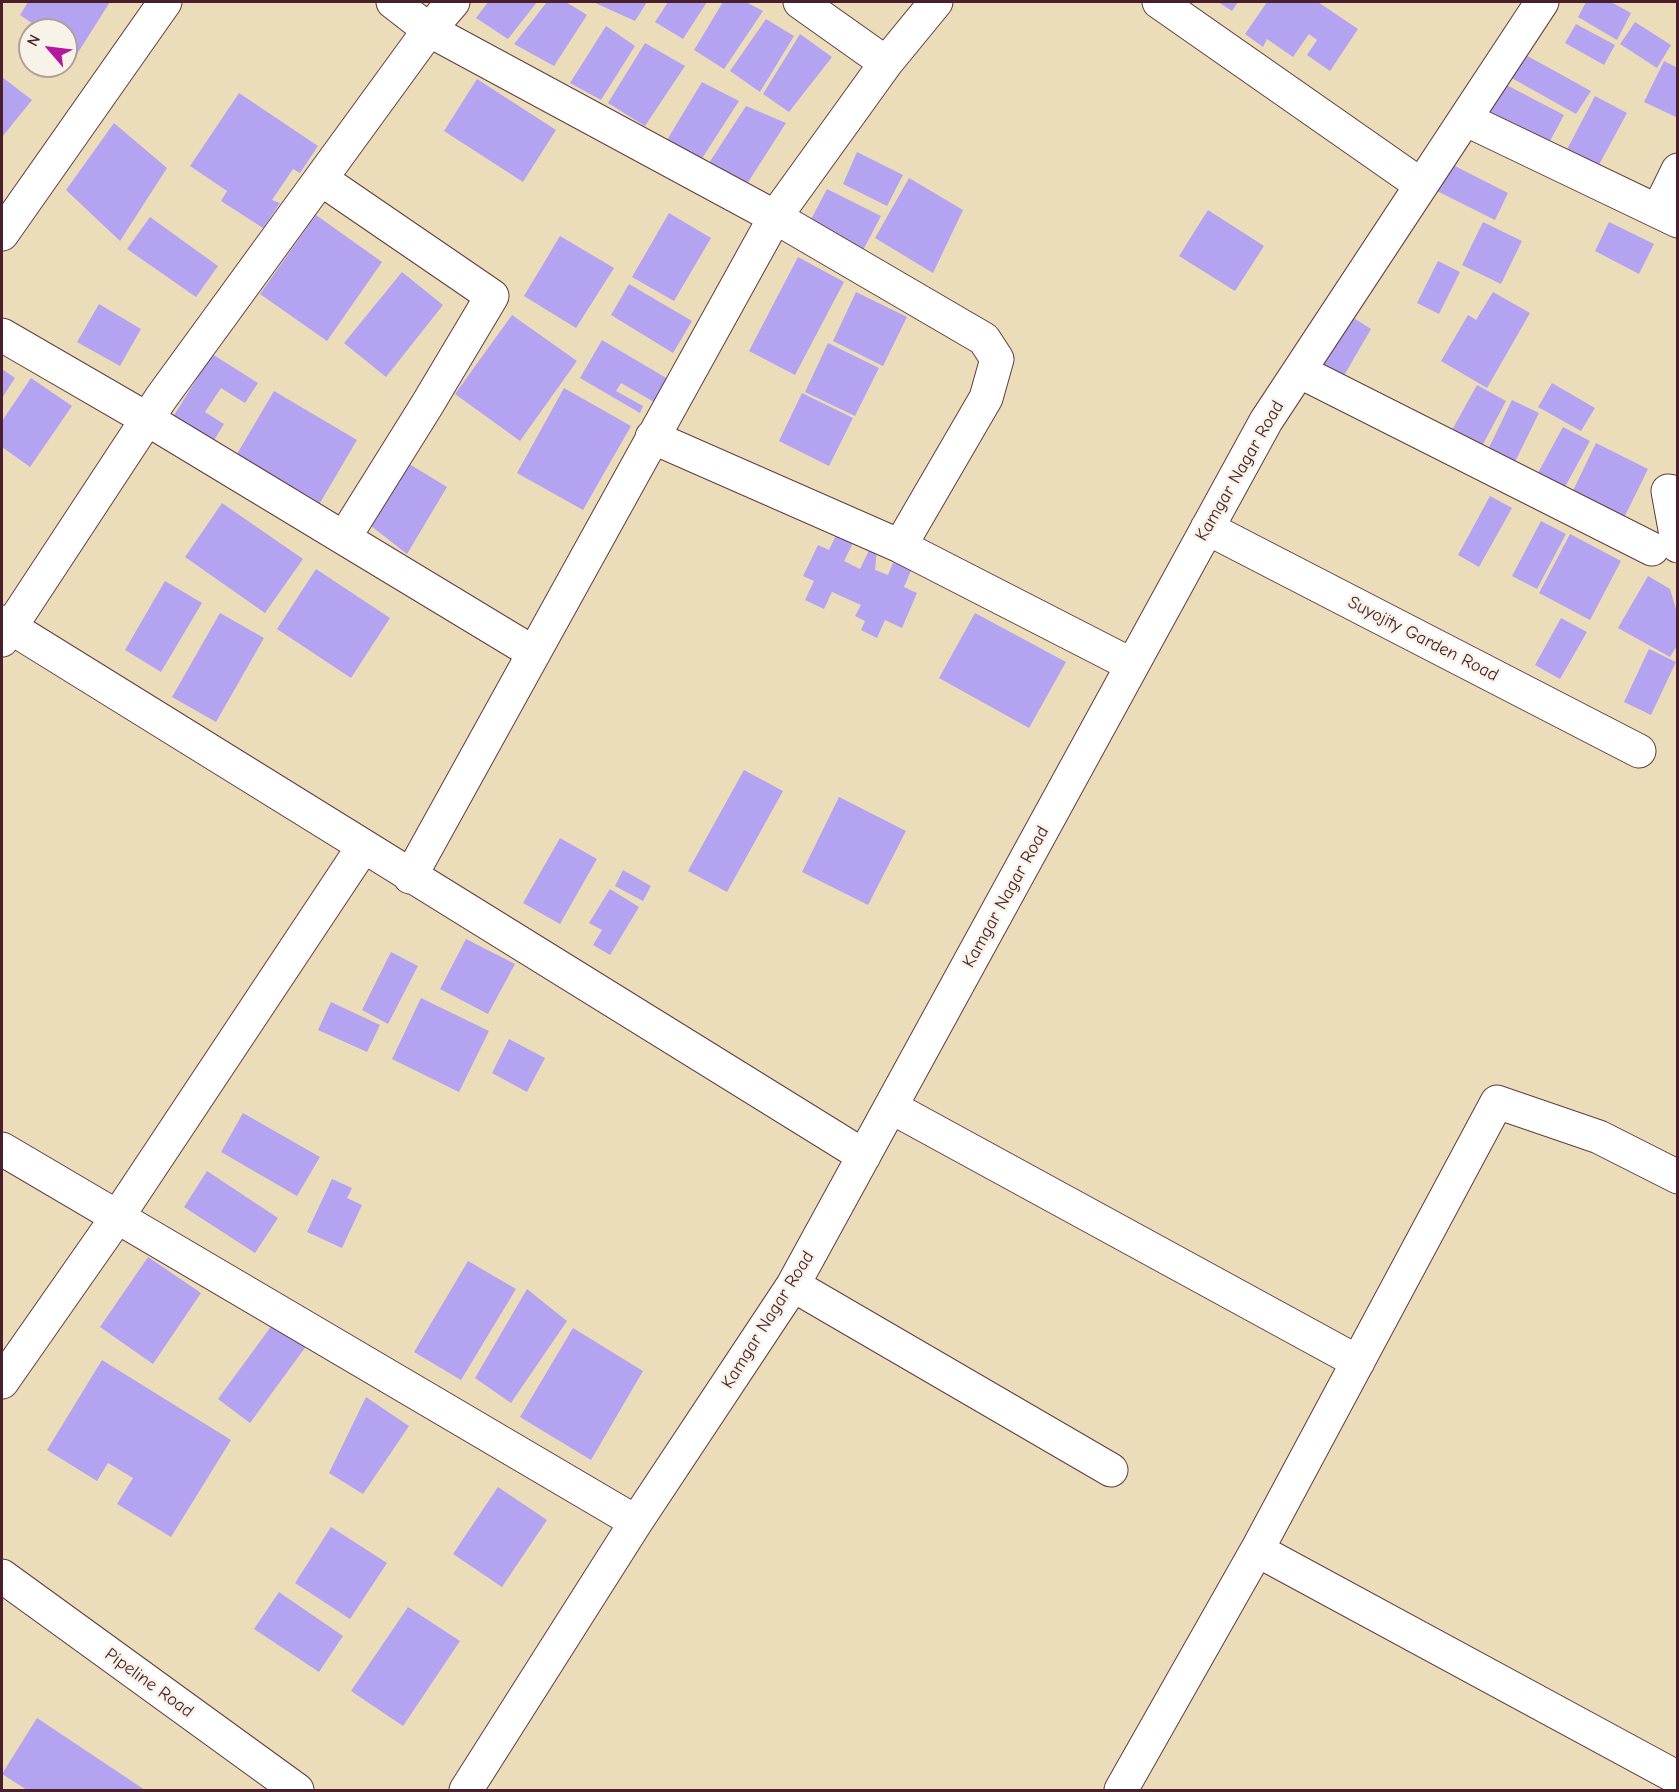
<!DOCTYPE html>
<html>
<head>
<meta charset="utf-8">
<style>
  body { margin:0 }
  #map { position:relative; width:1679px; height:1792px; overflow:hidden; background:#ecddba; font-family:"Comic Neue",sans-serif }
  canvas { display:block }
  .frame { position:absolute; inset:0; border:3px solid #4a1f2b; pointer-events:none }
  .north { position:absolute; left:18px; top:18px; width:60px; height:60px; box-sizing:border-box; background:#f7f3e8; border:2px solid #b29e9c; border-radius:50%; rotate:298deg; font-size:16px; font-weight:700; line-height:24px; text-align:center; color:#4a1f2b }
  .north::after { content:''; display:block; margin:auto; width:21px; height:27px; background:#b5179e; clip-path:polygon(50% 0,100% 100%,50% 72%,0 100%) }
</style>
</head>
<body>
<div id="map">
<canvas width="1679" height="1792"></canvas>
<div class="frame"></div>
<div class="north">N</div>
</div>
<script>
const ctx = document.querySelector('canvas').getContext('2d');
ctx.lineJoin = 'round';
function fillPath(path, color) {
  ctx.fillStyle = color;
  ctx.fill(path, 'evenodd');
}
function trace(path, color, width, dash) {
  ctx.strokeStyle = color;
  ctx.lineWidth = width;
  ctx.lineCap = dash ? 'butt' : 'round';
  ctx.setLineDash(dash || []);
  ctx.stroke(path);
}
function label(font, color, halo, rows, align = 'center') {
  ctx.font = font + ' "Comic Neue",sans-serif';
  ctx.lineWidth = 5;
  ctx.setLineDash([]);
  ctx.textBaseline = 'middle';
  ctx.strokeStyle = halo;
  ctx.fillStyle = color;
  for (const [text, x, y, turn = 0] of rows) {
    ctx.save();
    ctx.translate(x, y);
    ctx.rotate((+turn || 0) * Math.PI / 180);
    ctx.textAlign = isNaN(turn) ? turn : align;
    if (halo) ctx.strokeText(text, 0, 0);
    ctx.fillText(text, 0, 0);
    ctx.restore();
  }
}
fillPath(new Path2D(`
  M28,2H110L77,54L66,46V30H42L20,15Z
  M488,2H537L508,39L476,18Z
  M547,2H566L587,15L554,66L514,44Z
  M593,2H647L635,21Z
  M668,2H707L683,39L655,22Z
  M723,2H746L763,11L724,69L694,50Z
  M1218,2H1238L1232,11Z
  M1267,2H1318L1358,29L1330,71L1307,55L1317,40L1309,34L1293,57L1267,39L1263,47L1245,34Z
  M1586,2H1611L1631,13L1617,40L1578,17Z
  M766,19L794,36L760,92L730,71Z
  M1635,22L1671,45L1657,68L1620,44Z
  M1576,24L1615,45L1604,65L1565,43Z
  M606,26L635,46L601,100L570,83Z
  M800,34L832,57L789,112L763,94Z
  M645,43L685,66L645,126L608,103Z
  M1522,53L1591,91L1576,114L1508,76Z
  M1664,61L1678,68V118L1644,102Z
  M2,77L32,100L2,137Z
  M477,79L556,130L523,182L444,131Z
  M1497,80L1564,115L1543,154L1477,118Z
  M702,82L739,101L701,160L667,140Z
  M239,93L318,146L300,173L293,169L272,200L280,203L263,228L221,201L227,191L190,166Z
  M1595,96L1627,113L1594,174L1563,157Z
  M746,106L786,123L745,187L707,166Z
  M114,123L167,168L120,241L66,190Z
  M857,152L903,175L887,206L843,184Z
  M1447,162L1508,193L1495,220L1433,189Z
  M909,178L963,210L933,273L875,238Z
  M827,189L881,216L861,254L807,227Z
  M1208,210L1264,246L1235,291L1179,256Z
  M669,213L711,238L674,301L632,277Z
  M316,215L382,262L327,341L260,294Z
  M150,217L218,266L196,297L127,249Z
  M1483,222L1522,241L1501,284L1462,265Z
  M1609,222L1654,244L1639,274L1595,251Z
  M560,236L614,268L576,328L524,296Z
  M798,257L844,282L795,375L749,351Z
  M1438,261L1460,272L1439,314L1417,303Z
  M402,272L443,305L386,377L344,343Z
  M629,284L692,321L673,353L611,315Z
  M856,292L907,317L883,366L833,341Z
  M1493,292L1530,313L1487,388L1441,361L1468,315L1476,320Z
  M99,304L141,329L120,366L77,342Z
  M512,315L577,361L520,441L455,394Z
  M1349,315L1371,329L1342,379L1319,365Z
  M602,340L668,379L654,402L621,383L616,391L643,406L640,413L580,378Z
  M828,343L879,368L855,416L805,392Z
  M212,354L258,383L245,403L221,388L205,412L224,424L213,442L173,417Z
  M2,369L15,378L2,398Z
  M31,378L72,406L30,467L2,447V421Z
  M1552,383L1595,408L1581,431L1538,407Z
  M1477,385L1506,401L1482,446L1452,430Z
  M564,388L631,426L583,510L517,473Z
  M274,391L357,440L320,503L237,454Z
  M802,393L853,418L829,466L779,441Z
  M1512,400L1539,413L1511,470L1484,458Z
  M1563,427L1590,441L1560,496L1533,482Z
  M1596,443L1648,469L1620,526L1568,501Z
  M406,462L447,487L407,554L366,522Z
  M1490,496L1512,508L1479,567L1458,555Z
  M222,503L303,559L265,613L185,557Z
  M1541,521L1566,534L1537,589L1512,576Z
  M837,533L854,541L844,561L860,569L871,546L877,549L875,570L888,575L895,558L913,566L904,587L917,593L902,628L885,620L877,638L861,630L865,621L855,616L861,605L832,592L824,609L805,600L814,581L803,576L818,545L829,550Z
  M1570,534L1621,561L1590,620L1539,593Z
  M316,569L390,618L351,678L277,629Z
  M1648,576L1670,589L1678,616V644L1670,657L1618,628Z
  M165,581L202,603L161,672L125,650Z
  M220,613L264,638L216,722L172,697Z
  M975,613L1066,662L1029,728L939,678Z
  M1561,618L1587,632L1560,679L1535,665Z
  M1649,649L1676,662L1651,715L1624,702Z
  M744,770L783,791L727,892L688,871Z
  M839,797L906,831L868,905L802,872Z
  M560,838L597,859L560,924L523,903Z
  M623,870L651,886L643,901L615,886Z
  M610,889L639,907L610,955L593,945L602,930L589,923Z
  M466,939L515,964L488,1014L440,989Z
  M391,952L418,966L388,1024L362,1010Z
  M421,998L489,1031L459,1092L392,1059Z
  M331,1002L380,1025L367,1052L318,1030Z
  M509,1039L545,1058L527,1092L492,1073Z
  M243,1113L320,1157L297,1196L221,1152Z
  M207,1171L278,1218L255,1253L184,1207Z
  M332,1179L352,1188L347,1198L362,1205L342,1248L307,1232Z
  M148,1257L201,1293L153,1364L100,1327Z
  M468,1261L516,1289L461,1380L414,1352Z
  M527,1289L567,1321L511,1403L475,1378Z
  M275,1321L307,1345L250,1423L218,1399Z
  M573,1328L643,1371L591,1460L520,1417Z
  M102,1360L231,1440L171,1537L117,1504L133,1478L108,1463L97,1481L47,1450Z
  M366,1397L409,1426L363,1494L329,1473Z
  M498,1487L547,1520L502,1587L453,1554Z
  M331,1527L387,1563L350,1619L295,1583Z
  M279,1592L343,1636L319,1672L254,1629Z
  M408,1607L460,1641L403,1726L351,1691Z
  M37,1718L145,1790H27L2,1774Z`), '#b4a3f0');
const minor = new Path2D(`
  M393,2L429,30L453,2
  M800,2L886,63L936,2
  M1159,2L1421,185
  M1465,119L1678,221
  M321,179L492,296L427,405L344,538
  M1658,211L1678,170
  M2,234L165,2
  M2,335L147,419L534,653
  M1299,371L1652,549
  M652,437L900,546L1132,665
  M1678,493L1668,491L1678,546
  M1207,528L1639,751
  M2,622L864,1156
  M2,640L161,398L429,30L775,217L984,339L997,359L986,398L900,546
  M410,877L775,217L886,63
  M891,1107L1358,1362
  M2,1149L636,1522
  M793,1285L1111,1470
  M2,1382L118,1216L363,847
  M1257,1550L1678,1778
  M2,1576L297,1790
  M466,1790L636,1522L793,1285L1266,421L1542,2
  M1121,1790L1257,1550L1497,1102L1599,1137L1678,1177`);
trace(minor, '#623c40', 35);
trace(minor, '#fff', 33);
label('18px', '#4a1f2b', '#f7f3e8', [
  ["Kamgar Nagar Road",1240,471,-60],
  ["Suyojity Garden Road",1423,639,27],
  ["Kamgar Nagar Road",1006,897,-61],
  ["Kamgar Nagar Road",768,1320,-58],
  ["Pipeline Road",149,1683,36]
]);
</script>
</body>
</html>
